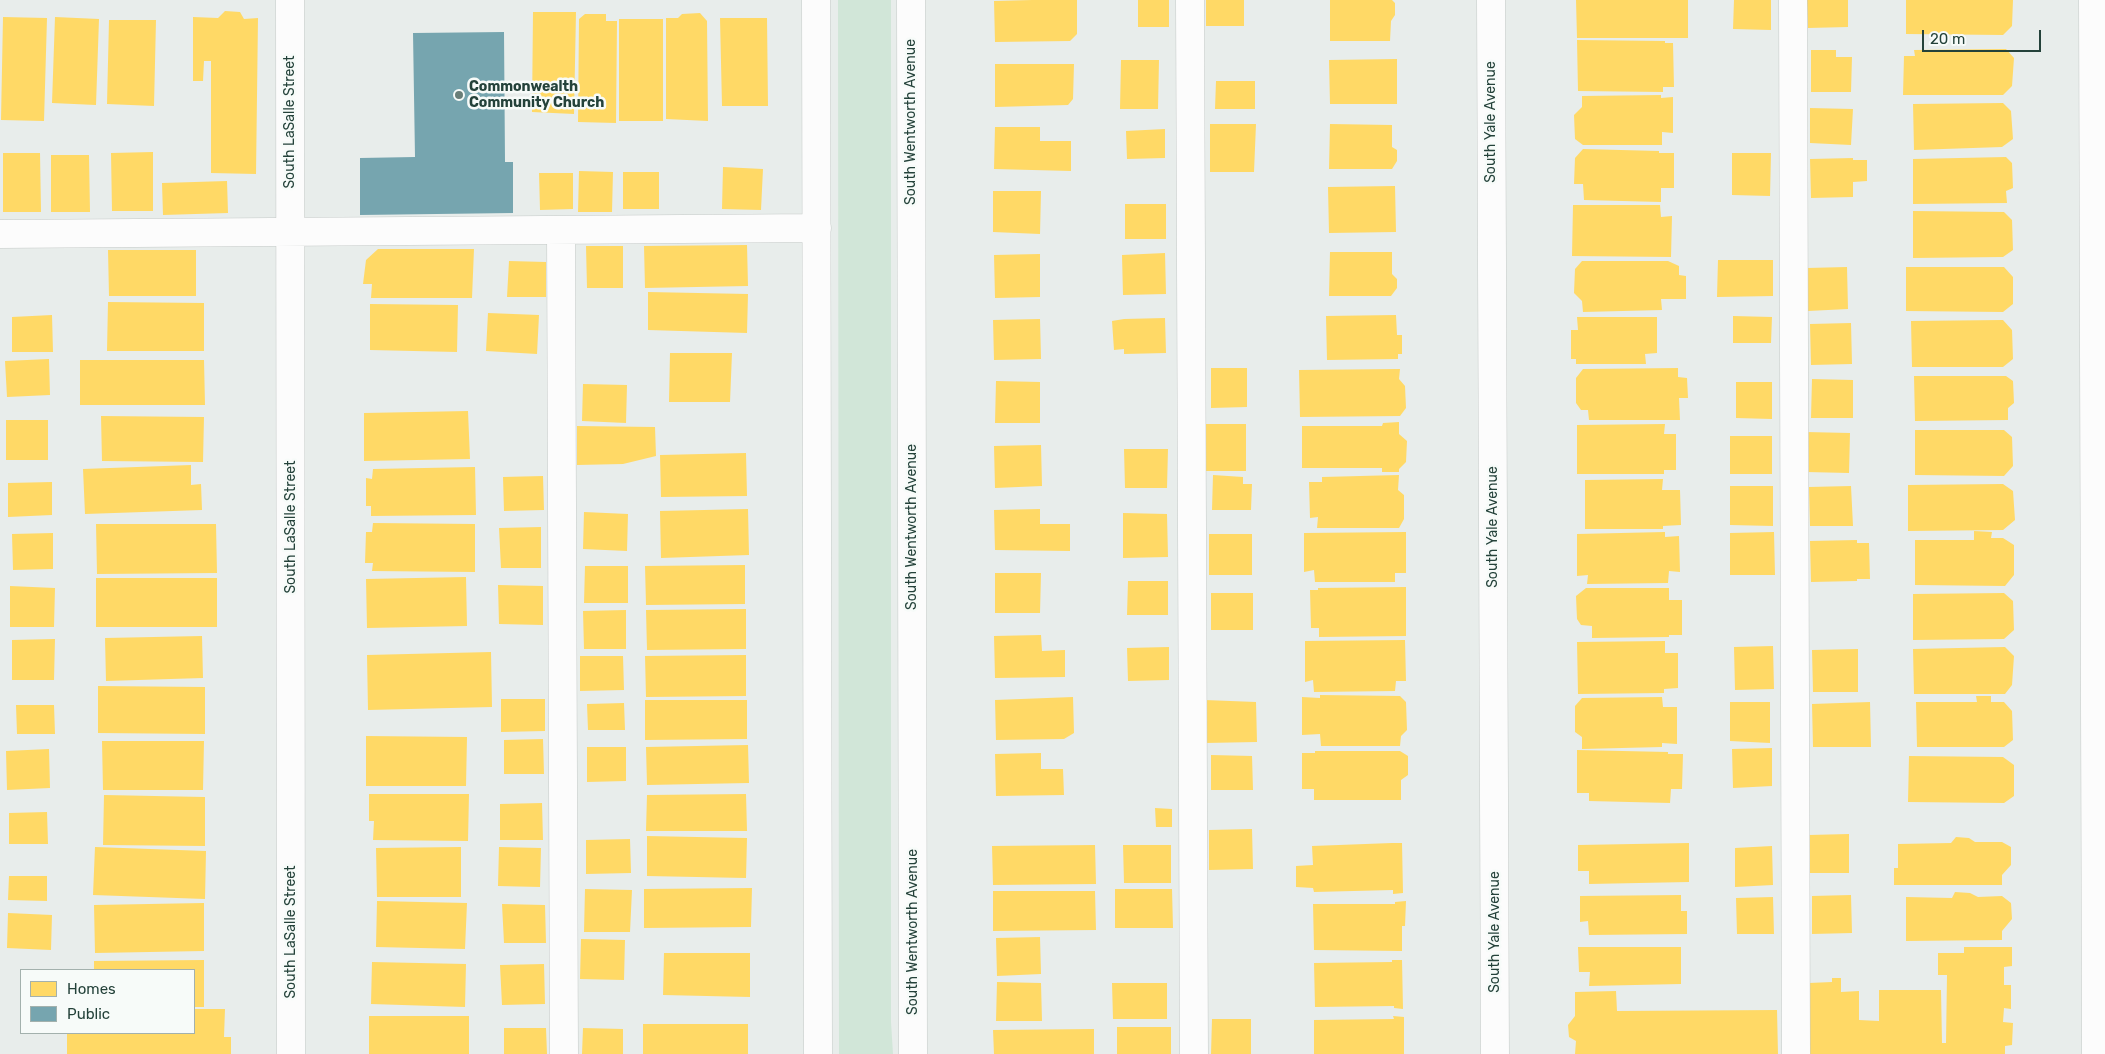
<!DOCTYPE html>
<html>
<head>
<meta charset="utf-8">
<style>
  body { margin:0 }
  #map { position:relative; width:2105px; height:1054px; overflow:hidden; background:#e8edeb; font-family:Rubik,sans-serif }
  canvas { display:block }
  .legend { position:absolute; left:20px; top:969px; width:175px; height:65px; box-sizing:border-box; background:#f7fbf9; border:1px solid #a3b1ad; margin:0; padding:6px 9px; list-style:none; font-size:15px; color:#24423a }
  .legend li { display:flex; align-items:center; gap:10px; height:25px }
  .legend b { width:25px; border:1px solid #a3b1ad }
  .scale { position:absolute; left:1922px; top:30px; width:119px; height:22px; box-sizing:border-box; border:2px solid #24423a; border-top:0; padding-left:6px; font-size:15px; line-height:18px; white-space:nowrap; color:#24423a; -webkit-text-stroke:4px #f7fbf9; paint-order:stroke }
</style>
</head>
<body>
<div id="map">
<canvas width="2105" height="1054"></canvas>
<ul class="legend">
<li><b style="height:14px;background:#ffd966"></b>Homes</li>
<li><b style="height:14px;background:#76a5af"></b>Public</li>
</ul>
<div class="scale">20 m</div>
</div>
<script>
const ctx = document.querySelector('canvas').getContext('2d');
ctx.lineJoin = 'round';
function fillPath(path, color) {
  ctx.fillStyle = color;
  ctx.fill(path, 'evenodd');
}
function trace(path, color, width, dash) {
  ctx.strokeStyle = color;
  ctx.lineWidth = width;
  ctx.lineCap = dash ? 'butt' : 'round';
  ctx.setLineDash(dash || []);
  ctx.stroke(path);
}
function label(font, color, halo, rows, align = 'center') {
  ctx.font = font + ' Rubik,sans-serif';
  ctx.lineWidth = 5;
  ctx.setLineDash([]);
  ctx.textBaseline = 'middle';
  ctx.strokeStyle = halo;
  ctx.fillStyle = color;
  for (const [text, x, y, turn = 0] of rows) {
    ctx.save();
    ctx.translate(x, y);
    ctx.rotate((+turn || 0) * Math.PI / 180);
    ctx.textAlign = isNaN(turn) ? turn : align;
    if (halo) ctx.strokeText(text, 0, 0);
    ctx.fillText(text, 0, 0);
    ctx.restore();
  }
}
fillPath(new Path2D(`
  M838,0H891V1022L893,1054H839Z`), '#d1e6d8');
fillPath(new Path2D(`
  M1032,0H1077V34L1070,41L995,42L994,1Z
  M1138,0H1169V27H1138Z
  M1206,0H1244V26H1206Z
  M1330,0H1392L1395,3V15L1391,21L1390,41H1330Z
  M1576,0H1688V38H1577Z
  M1734,0H1771V30L1733,29Z
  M1807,0H1848V27L1808,28Z
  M1906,0H2013L2012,26L2003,35L1906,34Z
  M225,11L240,12L244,19L258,18L256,174L211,173V61H204L203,81H193V17L218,18Z
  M533,12H576L574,114L532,112Z
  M700,13L707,21L708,121L666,119V18H678L682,14Z
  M585,14H606V21H617L616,123L578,122L579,19Z
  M3,17L47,18L44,121L1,120Z
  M55,17L99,19L96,105L52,103Z
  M720,18H767L768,106H722Z
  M619,19H663V121H619Z
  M109,20H156L154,106L107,104Z
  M1577,40L1665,41V43H1673L1674,87H1663V92L1578,91Z
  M2006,49L2014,58L2012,86L2003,95H1903L1904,56H1915L1914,50Z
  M1811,50H1836V57H1852L1851,92H1811Z
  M1397,59V104H1330L1329,60Z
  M1121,60H1159L1158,109H1120Z
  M995,64H1074L1073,99L1068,105L995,107Z
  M1216,81H1255V109H1215Z
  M1661,95V98L1673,97V133L1662,132V145H1583L1575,139L1574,115L1582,107V96Z
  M2003,103L2011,111L2013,139L2002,147L1914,150L1913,104Z
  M1810,108L1853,109L1851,145L1810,143Z
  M1210,124H1256L1254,172H1210Z
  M1330,124L1392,125V147L1397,150V161L1392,169H1329Z
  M995,127H1040V141H1071V171L994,169Z
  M1165,129V158L1127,159L1126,131Z
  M1583,149L1659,151V153H1674V188H1661V202L1584,200L1583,184H1574L1575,158Z
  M153,152V211H112L111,153Z
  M3,153H40L41,212H3Z
  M1732,153H1771L1770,196L1732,195Z
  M51,155H89L90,212H51Z
  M2006,157L2012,163L2013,188L2006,191L2007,203L1913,204V159Z
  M1853,158V160H1867V181L1853,182V197L1811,198L1810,159Z
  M723,167L763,169L761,210L722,209Z
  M579,171L613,172L612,212H578Z
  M623,172H659V209H623Z
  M539,173H573V209L540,210Z
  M227,181L228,213L163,215L162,183Z
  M1395,186L1396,232L1329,233L1328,187Z
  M993,191H1041L1040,234L993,232Z
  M1125,204H1166V239H1125Z
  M1573,205H1660L1661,217L1672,216L1671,257L1572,256Z
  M1913,211L2004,212L2012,220L2013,250L2003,257L1913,258Z
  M747,245L748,286L645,288L644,246Z
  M586,246H623V288H587Z
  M378,249H474L472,298H371L372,284H363L366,260Z
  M108,250H196V296H109Z
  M1330,252H1392V274L1397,279V288L1391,296H1329Z
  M1165,253L1166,294L1123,295L1122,255Z
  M1040,254V297L995,298L994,255Z
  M1718,260H1773V296L1717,297Z
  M509,261L546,262V297H507Z
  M1582,261H1668L1679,266V275L1686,276V299H1661L1662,310L1583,312L1582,301L1574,293L1575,269Z
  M1847,267L1848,309L1808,311L1807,268Z
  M1906,267H2004L2013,277V304L2003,312L1906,311Z
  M648,292L748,294L747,333L648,330Z
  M108,302L204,303V351H107Z
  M370,304L458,305L457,352L370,350Z
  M488,313L539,315L537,354L486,351Z
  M52,315L53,352H12V317Z
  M1396,315L1397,335H1402V354H1398V359L1327,360L1326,316Z
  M1733,316L1772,317L1771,343H1733Z
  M1577,317H1657V353L1645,354L1646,364H1576V359H1571V330H1578Z
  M1165,318L1166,353L1124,354V349L1114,350L1112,321L1124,319Z
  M1040,319L1041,359L994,360L993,320Z
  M2003,320L2012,330L2013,359L2003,367H1912L1911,321Z
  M1851,323L1852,364L1811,365L1810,324Z
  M670,353H732L730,402H669Z
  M49,359L50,395L7,397L5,361Z
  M80,360H204L205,405H80Z
  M1211,368H1247V407L1211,408Z
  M1678,368V377L1687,378L1688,398H1679L1680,420H1589L1588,410H1581L1576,403V378L1583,369Z
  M1400,369L1399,379L1405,386L1406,408L1400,416L1300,417L1299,370Z
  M1914,376H2006L2013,381L2014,403L2008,408V420L1915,421Z
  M1812,379L1853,380V418H1811Z
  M996,381L1040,382V423H995Z
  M1736,382H1772V419L1736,418Z
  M583,384L627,385L626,423L582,421Z
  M468,411L470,459L364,461V413Z
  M101,416L204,417L203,462L102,461Z
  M6,420H48V460H6Z
  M1399,422V434L1407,441L1406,462L1399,469V472H1382V468H1302V426H1382L1383,423Z
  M1206,424H1246V471H1206Z
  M1665,424L1664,434H1676V470H1664V474H1577V425Z
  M577,426L655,427L656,456L623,464L577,465Z
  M1915,430H2004L2012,437L2013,466L2004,476L1915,475Z
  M1806,432L1850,433L1849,473L1806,472Z
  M1730,436H1772V474H1730Z
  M1041,445L1042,486L995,488L994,446Z
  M1124,449H1168L1167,488H1125Z
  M746,453L747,496L661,497L660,455Z
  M191,465V485L201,484L202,510L85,514L83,469Z
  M475,467L476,515L371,516V506H366V478L372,479L373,469Z
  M1213,475L1243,477V484H1252L1251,510H1212Z
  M1399,475L1398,490L1404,495V519L1399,528H1317L1318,517L1310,518L1309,482H1322V477Z
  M543,476L544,510L504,511L503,477Z
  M1663,479L1662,490H1680L1681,525L1663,526V529H1585V480Z
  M52,482V515L8,517V483Z
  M2003,484L2013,491L2015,520L2003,530L1908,531V485Z
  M1730,486H1773V526L1730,525Z
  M1851,486L1853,526H1810L1809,487Z
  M748,509L749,555L661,558L660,511Z
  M1040,509V524H1070V551L995,550L994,510Z
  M584,512L628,514L627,551L583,549Z
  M1123,513L1167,514L1168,557L1123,558Z
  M373,523L475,524V572L372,571L373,563H365L366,532H372Z
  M96,524H216L217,573L97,574Z
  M541,527V568H501L499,528Z
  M1974,531L1992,532L1991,538H2003L2014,545V575L2005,586L1915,585V540H1974Z
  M1406,532V573H1395V582H1315L1314,570L1304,572V533Z
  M1665,532V537L1679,536L1680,572L1669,571L1668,583L1587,584L1588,575L1577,576V534Z
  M1774,532L1775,575H1730V533Z
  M53,533V569L13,570L12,534Z
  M1209,534H1252V575H1209Z
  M1857,540V543H1869L1870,579H1857V581L1811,582L1810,541Z
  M745,565V604L646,605L645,566Z
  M585,566H628V603H584Z
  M995,573H1041L1040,613H995Z
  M466,577L467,626L367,628L366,579Z
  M96,578H217V627H96Z
  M1128,581H1168V615H1127Z
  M498,585L543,586V625L499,624Z
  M10,586L55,588L54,627H10Z
  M1406,587V636L1319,637V628H1311L1310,590H1318V588Z
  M1586,588H1669V600H1682V635H1669V637L1592,638V626L1581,625L1577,619L1576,596Z
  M1211,593H1253V630H1211Z
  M2004,593L2013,601L2014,630L2004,639L1913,640V594Z
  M746,609V649L647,650L646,610Z
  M626,610V649H584L583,611Z
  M1041,635L1042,651L1065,650V677L995,678L994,636Z
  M202,636L203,678L106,681L105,638Z
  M55,639L54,680H12V640Z
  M1405,640L1406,681H1396L1395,691L1314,692L1313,680L1305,682V641Z
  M1665,641V653H1678V688L1664,689V693L1578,694L1577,642Z
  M1773,646L1774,689L1735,690L1734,647Z
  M1169,647V680L1128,681L1127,648Z
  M2005,647L2014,656L2012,685L2005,694H1914L1913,649Z
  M1858,649V692H1813L1812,650Z
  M491,652L492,707L368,710L367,655Z
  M746,655V696L646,697L645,656Z
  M580,656H623L624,690L580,691Z
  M98,686L205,687V734L98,733Z
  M1320,695L1400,696L1406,702L1407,730L1401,736L1400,746H1321L1320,734L1302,735V697L1320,698Z
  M1976,696H1991V702H2004L2012,711L2013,740L2004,747H1917L1916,702H1977Z
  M1073,697L1074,733L1064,739L996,740L995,700Z
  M1662,697L1663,707H1677V744L1662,743V747L1582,749V737L1575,732V706L1582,698Z
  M501,699H545V731L501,732Z
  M645,700H747V739L645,740Z
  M1205,700L1256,702L1257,742L1205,743Z
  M1730,702H1770V743L1730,741Z
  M1870,702L1871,747H1813L1812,704Z
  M624,703L625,730H588L587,704Z
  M16,705H54L55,734H17Z
  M366,736L467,737L466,786H366Z
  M543,739L544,774H504V740Z
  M102,741H204L203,790H103Z
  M748,745L749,783L647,785L646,747Z
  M587,747H626V781L587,782Z
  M1772,748V786L1733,788L1732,749Z
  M49,749L50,788L7,790L6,751Z
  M1577,750L1668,752V754H1683L1682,789H1671L1670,803L1589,801V793H1577Z
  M1315,751H1400L1408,756V775L1401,780V800H1314V789H1302V753H1315Z
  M1041,753V769H1063L1064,795L996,796L995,754Z
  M1211,755L1252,756L1253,790H1211Z
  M1909,756L2003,757L2014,765V796L2004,803L1908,802Z
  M369,794H469L468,841L373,840L374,821H369Z
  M746,794L747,831H646L647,795Z
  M104,795L205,797V846L103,845Z
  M542,803L543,840H500V804Z
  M1155,808L1172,809V827H1156Z
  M47,812L48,844H9V813Z
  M1252,829L1253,869L1209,870V830Z
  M1849,834V873H1810L1809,835Z
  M647,836L747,838L746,878L647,876Z
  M1956,837L1969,838L1975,842H2002L2011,847V865L2002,875V885H1894V868H1898V844L1951,843Z
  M630,839L631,873L586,874V840Z
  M1392,843H1402L1403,893L1393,894V890L1314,892L1313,888L1296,887V866L1313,865L1312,846Z
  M1689,843V882L1589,884V871H1578V845Z
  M1095,845L1096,884L993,885L992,846Z
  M1123,845H1171V883H1124Z
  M1772,846L1773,885L1735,887V848Z
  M95,847L206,851L205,899L93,895Z
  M461,847V897H377L376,848Z
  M499,847L541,848L540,887L498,886Z
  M9,876H47V901L8,900Z
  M752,888L751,927L644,928V889Z
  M585,889L632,890L630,932H584Z
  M1115,889H1172L1173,928H1115Z
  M993,891H1095L1096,930L993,931Z
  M1955,892L1970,893L1978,897L2002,896L2011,903L2012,919L2002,931V940L1906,941V897L1952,898Z
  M1681,895V911H1687V934L1589,935L1588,921L1580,922V896Z
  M1851,895L1852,933L1812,934V896Z
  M1773,897L1774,934H1737L1736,898Z
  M377,901L467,903L465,949L376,947Z
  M1406,901L1405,926H1402V951L1314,950L1313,904H1395V902Z
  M204,903V951L95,953L94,905Z
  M502,904L545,905L546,943H504Z
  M8,913L52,915L51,950L7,948Z
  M1040,937L1041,974L997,976L996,938Z
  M581,939L625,940L624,980L580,979Z
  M1578,947H1681V984L1589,986L1590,972H1579Z
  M1964,947H2012V966L2004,967V985H2011V1009L2004,1008L2003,1022L2013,1023L2012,1045L2005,1046V1054H1809V983L1832,982V978H1841V992L1859,991V1020L1879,1021V990H1941L1942,1043H1946L1947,975H1938V953H1964Z
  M664,953H750V997L663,995Z
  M204,960V1007H194V970H94V961Z
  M1392,960H1402L1403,1009L1394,1008V1006L1315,1007L1314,963L1392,962Z
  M372,962L466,964L465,1007L371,1004Z
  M544,964L545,1004L502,1005L500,965Z
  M997,982L1041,983L1042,1021H996Z
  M1112,983H1167V1019H1113Z
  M1616,991L1617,1011L1777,1010L1778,1054H1575L1576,1041L1569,1037L1568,1025L1575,1016V992Z
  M194,1009H225L224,1037H231V1054H67V1033H194Z
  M369,1016H469V1054H369Z
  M1393,1016L1404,1017V1054H1314V1020L1394,1019Z
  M1212,1019H1251V1054H1211Z
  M643,1024H748V1054H643Z
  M1117,1027H1171V1054H1117Z
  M504,1028H546L547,1054H504Z
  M583,1028L623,1029V1054H582Z
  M1094,1029V1054H994L993,1030Z`), '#ffd966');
fillPath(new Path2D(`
  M504,32L505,162H513V213L360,215V158L415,157L413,33Z`), '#76a5af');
const minor = new Path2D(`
  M290,0L291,1054
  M816,0L818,1054
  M911,0L913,1054
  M1190,0L1194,1054
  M1491,0L1495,1054
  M1793,0L1796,1054
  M2093,0L2096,1054
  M561,230L564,1054
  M0,234L817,228`);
trace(minor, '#c5cac8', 29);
trace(minor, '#fcfcfc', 28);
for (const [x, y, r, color] of [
  [459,95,5,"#697e78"]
]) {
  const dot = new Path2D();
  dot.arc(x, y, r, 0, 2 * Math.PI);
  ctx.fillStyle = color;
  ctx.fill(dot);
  trace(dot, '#f7fbf9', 2);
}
label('bold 14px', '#24423a', '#f7fbf9', [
  ["Commonwealth",469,87],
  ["Community Church",469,103]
], 'left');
label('14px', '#24423a', '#f7fbf9', [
  ["South LaSalle Street",290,122,-90],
  ["South Wentworth Avenue",911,122,-90],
  ["South Yale Avenue",1491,122,-90],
  ["South LaSalle Street",291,527,-90],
  ["South Wentworth Avenue",912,527,-90],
  ["South Yale Avenue",1493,527,-90],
  ["South LaSalle Street",291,932,-90],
  ["South Wentworth Avenue",913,932,-90],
  ["South Yale Avenue",1495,932,-90]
]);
</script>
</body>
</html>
